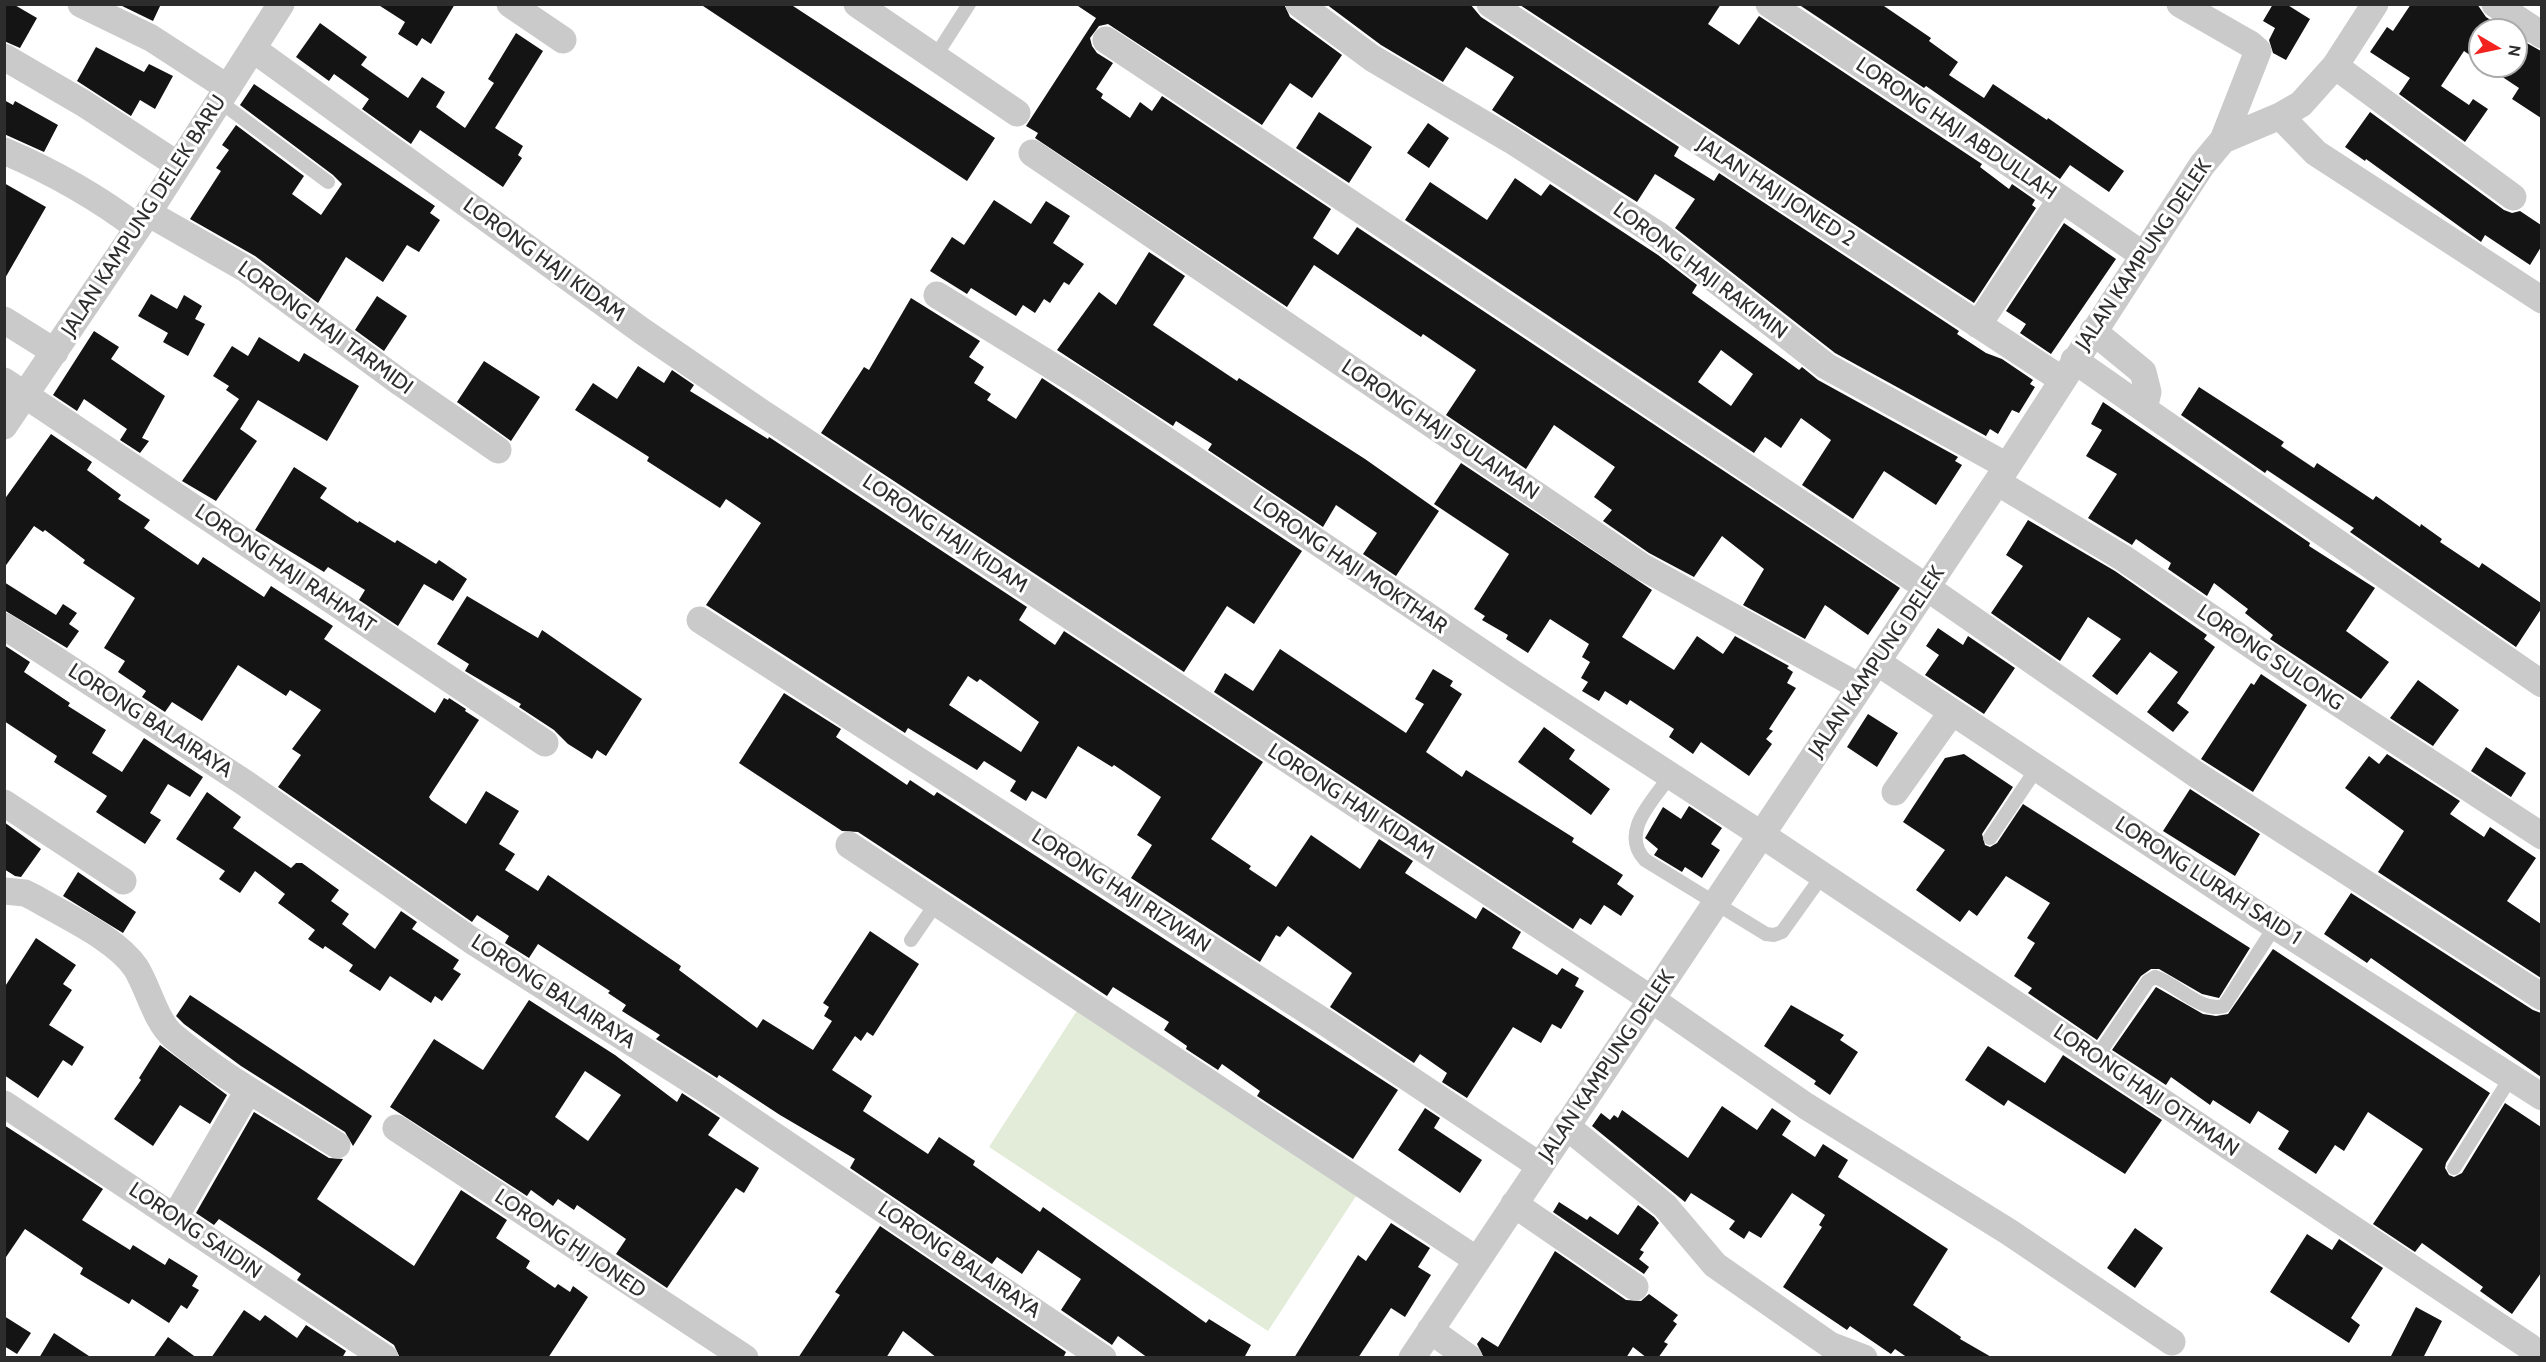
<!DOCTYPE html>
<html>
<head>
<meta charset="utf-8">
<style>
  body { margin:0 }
  #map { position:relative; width:2546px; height:1362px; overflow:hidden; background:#fff; font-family:Cabin,sans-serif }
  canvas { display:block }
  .frame { position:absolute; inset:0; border:6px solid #2d2d2d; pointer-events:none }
  .north { position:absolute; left:2468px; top:18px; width:60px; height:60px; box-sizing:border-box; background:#fff; border:2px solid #ababab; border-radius:50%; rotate:99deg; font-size:16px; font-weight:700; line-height:24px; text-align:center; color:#2d2d2d }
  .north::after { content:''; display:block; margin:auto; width:21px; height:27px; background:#f32320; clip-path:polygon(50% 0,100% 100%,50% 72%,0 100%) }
</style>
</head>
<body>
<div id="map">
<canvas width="2546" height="1362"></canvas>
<div class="frame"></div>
<div class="north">N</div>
</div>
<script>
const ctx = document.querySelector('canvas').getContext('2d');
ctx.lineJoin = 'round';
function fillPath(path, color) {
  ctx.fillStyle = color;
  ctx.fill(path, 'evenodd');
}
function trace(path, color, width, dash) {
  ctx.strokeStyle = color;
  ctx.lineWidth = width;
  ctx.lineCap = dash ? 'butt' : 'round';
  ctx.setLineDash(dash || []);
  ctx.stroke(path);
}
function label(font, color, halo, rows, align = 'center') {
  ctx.font = font + ' Cabin,sans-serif';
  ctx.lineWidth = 6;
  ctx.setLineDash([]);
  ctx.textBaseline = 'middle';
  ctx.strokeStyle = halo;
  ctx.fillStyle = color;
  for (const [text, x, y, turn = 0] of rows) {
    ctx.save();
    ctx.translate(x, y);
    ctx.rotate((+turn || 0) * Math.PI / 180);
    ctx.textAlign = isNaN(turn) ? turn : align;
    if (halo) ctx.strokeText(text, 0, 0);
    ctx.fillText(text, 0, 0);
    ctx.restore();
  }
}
fillPath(new Path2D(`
  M1078,1009L1358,1193L1268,1331L989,1147Z`), '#e2ecd9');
fillPath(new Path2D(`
  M4,4H13L37,18L20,48L4,41Z
  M118,4H161L153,21Z
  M377,4H455L431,44L422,38L417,46L398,34L405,22Z
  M700,4H790L995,138L967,181Z
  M1075,4H1284L1290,17L1342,55L1312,98L1290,83L1262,125L1108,24L1099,26L1090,38L1092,46L1097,53L1113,63L1096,89L1103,94L1101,98L1130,118L1140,102L1152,111L1162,96L1331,209L1313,238L1338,255L1357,227L1900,588L1868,635L1825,605L1805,639L1743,605L1764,569L1722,536L1694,577L1649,553L1603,521L1612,510L1594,497L1615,467L1554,425L1526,469L1446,415L1476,370L1423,334L1421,337L1314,265L1287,307L1035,138L1038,133L1026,126L1096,18Z
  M1326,4H1470L1481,17L1679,147L1674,156L1714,181L1719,173L1959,331L1957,334L1986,353L2002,359L2033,380L2030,384L2035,387L2019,413L2012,410L1998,434L1990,429L1986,436L1835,353L1675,228L1695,199L1655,174L1637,202L1492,110L1514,77L1466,47L1443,82L1381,45Z
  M1721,4L1708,24L1739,45L1759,16L1982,164L1980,167L2009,189L2012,184L2035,200L2032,205L2036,208L1974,303L1520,5Z
  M1798,4H1881L1931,38L1929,41L1958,62L1949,75L1984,98L1993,84L2047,120L2048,118L2124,171L2109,192L2070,165L2060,179L1926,86L1924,88Z
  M2273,4H2286L2310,19L2286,60L2273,53L2269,40L2275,28L2263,21Z
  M2411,4H2477L2486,17L2506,30H2480V62L2464,51L2441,86L2469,105L2473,99L2488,109L2465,142L2399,94L2410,78L2370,52L2387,27L2393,31Z
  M320,23L367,57L361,65L408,98L422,77L445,92L436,107L465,128L494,83L488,79L516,33L543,51L495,128L523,146L518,155L522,158L503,187L420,130L411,144L362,109L369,99L334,74L329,81L296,57Z
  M2516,37L2541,51V118L2512,99L2519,88L2486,66H2516Z
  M96,47L144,72L149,64L173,76L155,109L140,100L131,116L77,81Z
  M254,84L435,206L430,213L440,220L419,252L407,245L383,282L346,257L318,303L255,256L190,219L221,171L216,168L229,150L222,145L236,125L304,176L292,194L321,215L342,184L333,175L240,105Z
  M4,100L13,105L15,101L58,125L44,152L4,134Z
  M1319,112L1372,147L1349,183L1296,148Z
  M2370,112L2504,210L2512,213L2520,211L2541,225V247L2530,265L2485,235L2481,242L2366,159L2365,161L2345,147Z
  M1428,123L1449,138L1429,168L1407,153Z
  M1515,178L1541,196L1550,184L1658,255L1697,285L1692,293L1799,370L1802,367L1818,380L1958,457L1955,461L1962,465L1936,505L1884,471L1853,519L1802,485L1831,440L1801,418L1781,448L1765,437L1754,453L1405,220L1430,182L1487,220ZM1721,350L1753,374L1731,406L1698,382Z
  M4,183L46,207L4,280Z
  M994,200L1031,224L1046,201L1070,216L1053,243L1084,264L1069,285L1064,282L1050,303L1044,299L1035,313L1023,305L1016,316L971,288L967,294L930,271L952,237L964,245Z
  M2064,223L2116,259L2051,354L2020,333L2026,324L2006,311Z
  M1149,252L1185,276L1153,325L1237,381L1239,378L1365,459L1439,511L1396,576L1363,554L1377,533L1336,505L1323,527L1208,450L1212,444L1176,421L1173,426L1057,350L1099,292L1116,305Z
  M151,294L177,309L184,295L202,306L195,319L205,324L188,356L163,342L168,333L138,316Z
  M377,296L407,316L384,351L355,330Z
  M911,298L980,341L969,357L984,367L974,383L991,394L987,400L1016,419L1042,378L1302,551L1254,624L1227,606L1184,672L821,433L864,367L869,370Z
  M94,331L119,347L111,359L165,396L142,438L149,441L140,453L120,440L127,429L84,399L77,411L53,395Z
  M259,337L299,362L304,353L359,386L327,441L258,400L240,429L257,441L216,501L182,481L239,399L226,390L229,386L213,376L232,346L248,356Z
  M484,361L540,397L511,441L457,402Z
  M638,366L664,383L672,370L694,385L690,391L768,439L769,437L1027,607L1019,620L1055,645L1064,631L1263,762L1211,839L1251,866L1249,869L1276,887L1311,835L1360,869L1379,839L1413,861L1405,873L1476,919L1483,907L1521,932L1512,948L1557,975L1562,968L1579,978L1575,986L1584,991L1561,1029L1552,1024L1541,1043L1513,1027L1467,1098L1442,1082L1447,1073L1420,1054L1414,1063L1330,1007L1352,973L1288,926L1280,937L1276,935L1260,962L1131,878L1152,845L1137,835L1161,797L1114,765L1112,767L1078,746L1046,799L1032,791L1026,801L1010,791L1016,781L984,761L977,770L908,728L905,733L706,605L761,523L726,499L720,508L647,461L649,457L575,410L593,383L617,399ZM968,676L977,682L980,679L1039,722L1021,752L949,705Z
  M2199,387L2284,442L2281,446L2314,468L2317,463L2373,500L2376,496L2420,527L2421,524L2442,539L2440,542L2479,568L2482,563L2541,603V609L2516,647L2350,532L2354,528L2267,470L2265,473L2181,415Z
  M2103,402L2310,543L2309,546L2375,588L2346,631L2389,662L2361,699L2270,639L2273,635L2245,613L2248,609L2214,583L2207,596L2168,569L2171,563L2136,539L2132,545L2088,518L2117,474L2086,456L2102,430L2091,424Z
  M51,434L92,462L87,470L121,495L118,499L150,520L144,528L198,565L203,557L264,597L271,586L333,626L324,639L435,713L444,698L448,700L449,698L466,709L465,711L479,720L429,797L431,800L466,824L486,791L519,811L499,844L515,854L505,870L538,891L548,875L681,966L679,970L757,1028L763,1019L813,1050L832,1021L824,1016L829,1007L823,1003L870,931L919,964L873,1036L867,1032L861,1041L855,1036L832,1070L872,1096L863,1111L928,1154L939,1137L975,1161L973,1165L1040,1212L1043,1207L1206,1323L1209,1319L1251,1345L1244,1358H1148L1118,1336L1112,1345L1061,1310L1081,1279L1038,1250L1022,1274L997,1257L992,1264L850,1168L855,1159L780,1115L719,1075L717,1078L656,1039L660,1035L622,1011L626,1005L608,993L610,991L538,944L529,958L505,943L509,936L477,915L472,922L278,787L301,755L292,749L321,710L290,690L286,696L238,665L202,721L172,702L165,712L142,697L146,691L118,672L125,661L104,648L135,598L83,563L85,560L45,530L43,532L34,526L4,568V500Z
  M1461,463L1652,590L1622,637L1674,670L1697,636L1723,654L1735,636L1789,666L1787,668L1793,672L1787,683L1796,688L1769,729L1773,731L1766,739L1772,744L1749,776L1701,742L1693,754L1669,737L1674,729L1630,700L1627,705L1605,691L1599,701L1582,691L1588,682L1581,678L1590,662L1582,657L1589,644L1550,619L1528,653L1506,639L1508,635L1482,620L1485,616L1474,609L1509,554L1434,504Z
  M294,467L327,488L320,498L358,523L359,521L395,543L397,540L436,564L439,560L467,579L453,601L424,584L398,626L359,600L365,590L328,567L324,572L255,530Z
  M2028,520L2115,571L2207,635L2204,639L2215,647L2177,703L2189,712L2173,732L2147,712L2178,672L2150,652L2117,695L2092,676L2121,639L2088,617L2060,661L1991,613L2023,566L2006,555Z
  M4,582L56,615L63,604L77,613L69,624L79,631L67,648L4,610Z
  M467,596L538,638L542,630L642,699L606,756L597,750L592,759L568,744L554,730L519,707L521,704L465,671L469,664L437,644Z
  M1938,628L1963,645L1968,636L2015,668L1984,714L1925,675L1939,655L1926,646Z
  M4,645L30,662L24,672L70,703L68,706L106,730L92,753L122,772L144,738L203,777L190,797L168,784L150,813L161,820L145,844L96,812L107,796L54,762L57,756L4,721Z
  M1280,649L1406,733L1424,704L1415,699L1433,669L1453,681L1450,686L1462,694L1426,752L1462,777L1466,770L1574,838L1572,842L1623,875L1617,884L1634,896L1621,916L1604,905L1591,925L1580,918L1573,929L1214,692L1225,673L1253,691Z
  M2261,674L2307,705L2253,792L2201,759L2251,683L2254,685Z
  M2418,680L2459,710L2433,746L2390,718Z
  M784,693L841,729L836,737L907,785L910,780L934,796L937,792L1398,1090L1353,1159L1257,1096L1260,1091L1222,1064L1218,1070L1186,1049L1187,1046L1164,1030L1169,1022L1113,987L1107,996L858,832L842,831L739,763Z
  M1868,714L1898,733L1877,767L1847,747Z
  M1544,727L1575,750L1569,759L1610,789L1591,815L1518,762Z
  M2486,747L2526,773L2511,797L2471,771Z
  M1964,754L2013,787L1982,834L1985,845L1990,847L1997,843L2023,804L2250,948L2219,998L2202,994L2159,969H2151L2141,976L2097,1040L2028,993L2032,988L2014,976L2035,943L2027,938L2050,903L2006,876L1977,916L1969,910L1960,922L1916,890L1945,850L1903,822L1945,758Z
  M2387,754L2460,801L2450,814L2484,837L2490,827L2536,858L2507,901L2541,924V978L2378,872L2404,831L2345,788L2369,756L2379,764Z
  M2190,789L2260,834L2235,876L2163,831Z
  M207,792L241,817L233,828L291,868L296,863H302L339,890L331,901L349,914L342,924L375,949L401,911L417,922L412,929L459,960L453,969L461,974L442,1001L435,996L431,1003L390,976L380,991L349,971L353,965L325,946L323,949L308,939L315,930L278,903L285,894L255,871L240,893L219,879L225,871L176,839Z
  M1689,806L1722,828L1711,844L1720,850L1702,878L1685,867L1682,872L1654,855L1658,849L1645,838L1663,807L1681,819Z
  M4,822L41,849L21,877L15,876L4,869Z
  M78,872L136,912L123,933L63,896Z
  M2351,893L2533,1010L2541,1013V1077L2371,958L2367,963L2324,934Z
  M36,938L76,965L63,984L72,990L49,1025L84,1047L72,1066L63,1060L38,1098L4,1075V988Z
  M2273,949L2490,1093L2446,1163L2445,1168L2449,1175L2454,1177L2462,1173L2505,1103L2541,1127V1273L2512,1314L2480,1291L2483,1287L2422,1243L2415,1252L2373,1224L2423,1149L2368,1112L2344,1151L2335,1145L2316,1174L2278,1149L2289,1131L2258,1111L2250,1124L2213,1100L2210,1105L2171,1077L2166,1085L2112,1050L2156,987L2203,1014L2216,1016L2228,1014Z
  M190,995L372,1116L353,1146L345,1132L241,1066L184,1024L176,1016Z
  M529,1000L615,1055L677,1102L682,1093L720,1118L708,1135L759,1168L744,1193L736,1188L667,1288L616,1254L626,1239L577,1205L574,1210L558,1199L553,1206L531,1190L527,1196L390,1107L434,1039L483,1070ZM585,1071L621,1095L588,1141L555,1117Z
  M1791,1005L1844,1035L1840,1040L1858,1052L1830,1095L1814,1084L1816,1081L1764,1046Z
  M160,1045L227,1095L210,1124L180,1105L153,1146L114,1119L141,1080L139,1078Z
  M1988,1046L2045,1083L2063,1055L2162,1120L2125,1174L2008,1100L2004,1106L1965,1080Z
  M1722,1106L1757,1130L1772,1108L1791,1121L1782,1135L1815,1157L1823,1144L1848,1160L1838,1177L1948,1249L1913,1305L1961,1337L1960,1339L1993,1358H1908L1895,1349L1891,1354L1850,1326L1847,1330L1783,1287L1822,1227L1819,1225L1825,1215L1792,1193L1761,1238L1749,1231L1744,1239L1729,1229L1735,1221L1691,1193L1685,1202L1592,1126L1601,1113L1610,1120L1614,1115L1618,1118L1622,1110L1688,1158Z
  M1425,1108L1440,1118L1434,1128L1482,1160L1460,1193L1398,1150Z
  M254,1112L329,1158L343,1159L317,1199L414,1266L461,1190L507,1220L496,1238L530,1261L526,1268L555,1288L558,1284L570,1292L573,1286L588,1297L548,1358H400L394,1345L297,1280L301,1274L269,1252L219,1219L214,1225L196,1213Z
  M4,1125L103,1189L82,1220L130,1250L133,1245L165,1265L169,1258L198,1276L192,1286L199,1290L187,1309L181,1305L169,1323L132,1299L129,1304L80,1274L83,1268L25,1229L4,1260Z
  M1559,1202L1587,1220L1590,1216L1618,1235L1638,1205L1654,1217L1659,1223L1640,1250L1644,1252L1639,1259L1649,1267L1644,1274L1553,1212Z
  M1391,1223L1430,1248L1418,1267L1431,1275L1405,1317L1391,1308L1358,1358H1294L1358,1255L1366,1261Z
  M880,1226L1066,1352L1063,1358H937L903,1331L886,1358H798L840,1295L835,1292Z
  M2135,1228L2163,1248L2135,1288L2107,1268Z
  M2307,1234L2332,1250L2339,1239L2383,1268L2351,1318L2360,1325L2349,1343L2270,1292Z
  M1555,1251L1626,1300L1641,1301L1649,1294L1678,1315L1673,1321L1677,1324L1664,1342L1668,1344L1658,1358H1647L1633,1347L1626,1358H1484L1477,1344L1482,1337L1498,1347Z
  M2416,1307L2442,1321L2423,1358H2390Z
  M244,1310L260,1321L265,1315L297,1338L306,1325L346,1351L342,1358H211Z
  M4,1316L31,1333L17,1354L4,1346Z
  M54,1333L92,1358H39Z
  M168,1337L197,1358H153Z`), '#141414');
trace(new Path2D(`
  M935,57L969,4
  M219,101L328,182
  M1670,776C1653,801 1619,832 1645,860L1766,934L1774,935L1782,932L1822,876
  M1990,838L2037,768
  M911,940L937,902
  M2096,1058L2148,981L2155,977C2177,984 2201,1013 2224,1006L2275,926
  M2454,1168L2511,1077`), '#cacaca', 14);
trace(new Path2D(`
  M81,4L151,38L228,88
  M510,4L563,40
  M857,4L1017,113
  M1299,4L1372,58L1511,140L1657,234L1826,366L2007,466
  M1490,4L2061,379
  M1769,4L1990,150L2143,255
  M2180,4L2250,44L2258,51L2223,140
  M2495,4L2542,35
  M1106,40L1926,587L2197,775L2542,997
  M253,49L642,331L762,413L1651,999L1806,1106L2009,1232L2172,1342
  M4,57L83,103L178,165
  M2335,66L2513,197
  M2280,116L2316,153L2542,300
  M4,151C53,172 96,196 138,228
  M1032,153L1641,566L1860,687
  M148,213L246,269L401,383L498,450
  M937,295L1091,390L1517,676L1762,835L2530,1347
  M4,320L55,352
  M1978,325L2061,199
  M2093,331L2143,372L2148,392L2144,409L2542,684
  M2074,360L2144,409
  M4,381L545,743
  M4,426L148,213L281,4
  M1997,482L2123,558L2294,674L2542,836
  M700,620L1323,1021L1540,1166
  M4,626L245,783L471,940L705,1089L1103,1358
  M1877,662L2275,926L2542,1097
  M1895,792L1952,712
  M4,803L123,881
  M849,845L1477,1260
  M4,891L25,893L35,898C65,916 117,939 136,968C148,987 156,1022 173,1036C223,1078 282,1109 337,1145
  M4,1104L385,1358
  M1566,1126L1665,1206L1715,1265L1830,1345L1864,1358
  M396,1128L745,1358
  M1514,1204L1635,1287
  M175,1217L248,1091
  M1430,1330L1469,1358
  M1412,1358L1997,482L2202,165L2223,140L2280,116L2301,104L2335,66L2375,4`), '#cacaca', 27);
label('21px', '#2d2d2d', '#fff', [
  ["LORONG HAJI ABDULLAH",1956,129,34],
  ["JALAN HAJI JONED 2",1776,192,33],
  ["JALAN KAMPUNG DELEK BARU",144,216,-57],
  ["JALAN KAMPUNG DELEK",2144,255,-56],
  ["LORONG HAJI KIDAM",544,260,36],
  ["LORONG HAJI RAKIMIN",1700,271,37],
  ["LORONG HAJI TARMIDI",325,328,36],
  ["LORONG HAJI SULAIMAN",1440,430,34],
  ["LORONG HAJI KIDAM",945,534,34],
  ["LORONG HAJI MOKTHAR",1350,565,34],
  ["LORONG HAJI RAHMAT",285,569,34],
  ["LORONG SULONG",2270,658,34],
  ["JALAN KAMPUNG DELEK",1877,662,-56],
  ["LORONG BALAIRAYA",150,721,33],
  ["LORONG HAJI KIDAM",1351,802,33],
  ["LORONG LURAH SAID 1",2208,881,33],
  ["LORONG HAJI RIZWAN",1121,891,33],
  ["LORONG BALAIRAYA",553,992,33],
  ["JALAN KAMPUNG DELEK",1607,1066,-56],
  ["LORONG HAJI OTHMAN",2146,1091,34],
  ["LORONG SAIDIN",195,1231,34],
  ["LORONG HJ JONED",570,1244,34],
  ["LORONG BALAIRAYA",959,1260,34]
]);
</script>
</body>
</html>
